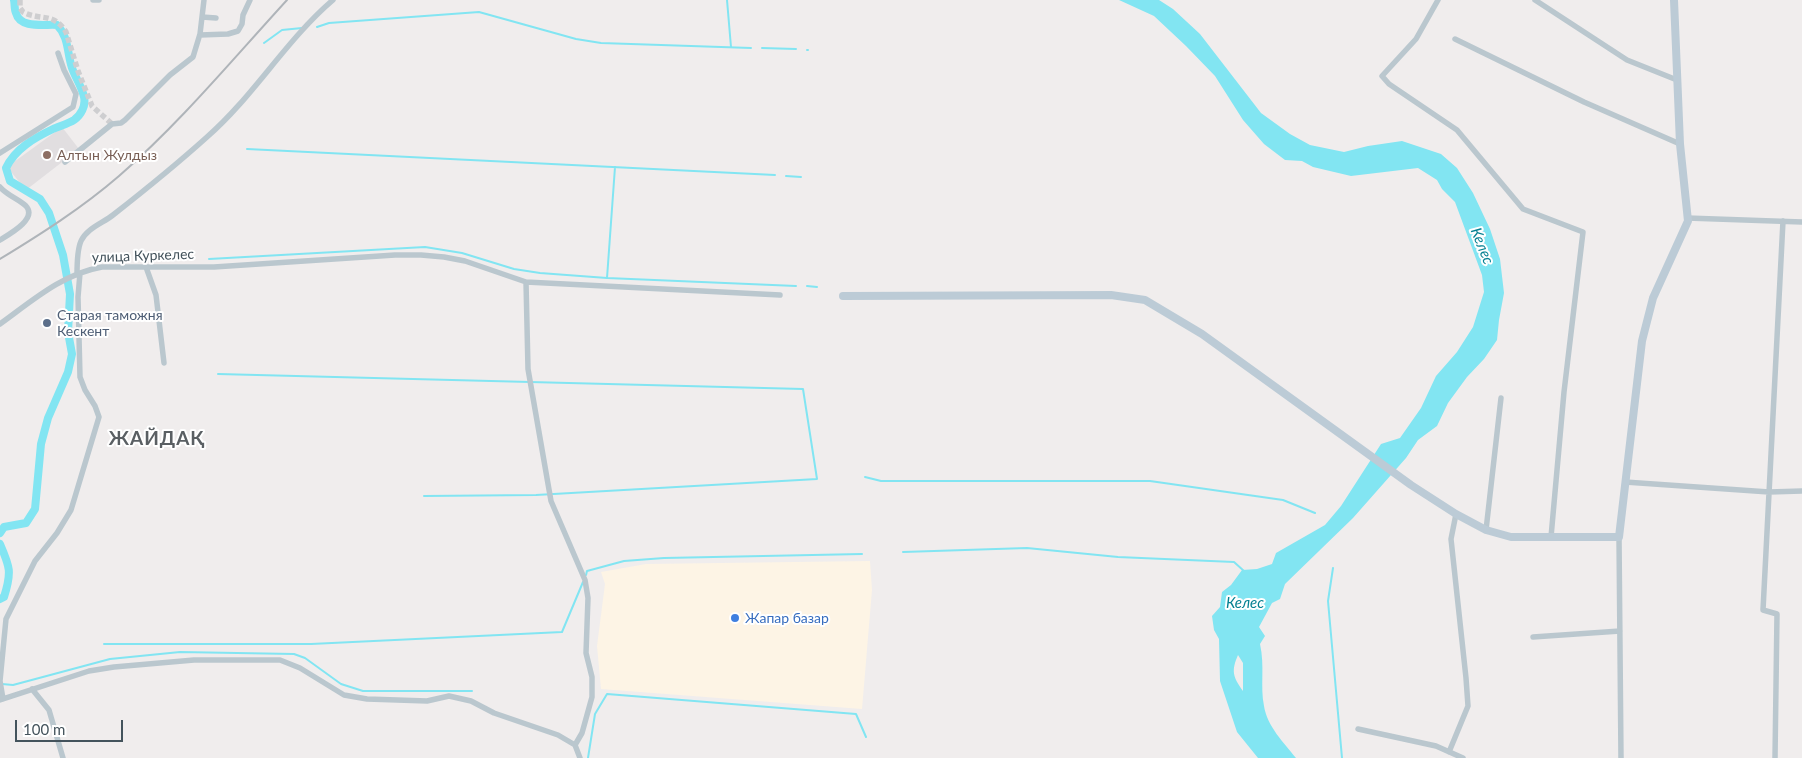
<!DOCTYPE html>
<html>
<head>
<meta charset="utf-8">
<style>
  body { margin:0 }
  #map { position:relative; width:1802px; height:758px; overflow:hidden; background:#f0eded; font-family:Lato,sans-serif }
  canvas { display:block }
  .scale { position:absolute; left:15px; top:720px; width:108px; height:22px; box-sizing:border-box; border:2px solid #44535c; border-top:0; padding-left:6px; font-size:15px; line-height:18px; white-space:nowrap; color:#44535c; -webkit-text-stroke:4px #fff; paint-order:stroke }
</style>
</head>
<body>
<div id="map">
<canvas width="1802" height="758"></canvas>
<div class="scale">100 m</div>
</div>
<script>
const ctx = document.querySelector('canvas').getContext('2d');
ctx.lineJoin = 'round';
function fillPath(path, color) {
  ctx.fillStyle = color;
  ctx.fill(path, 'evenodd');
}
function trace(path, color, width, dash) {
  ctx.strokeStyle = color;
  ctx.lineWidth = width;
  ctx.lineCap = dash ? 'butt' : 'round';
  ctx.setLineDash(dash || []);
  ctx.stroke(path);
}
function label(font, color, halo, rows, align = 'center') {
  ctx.font = font + ' Lato,sans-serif';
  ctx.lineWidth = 4;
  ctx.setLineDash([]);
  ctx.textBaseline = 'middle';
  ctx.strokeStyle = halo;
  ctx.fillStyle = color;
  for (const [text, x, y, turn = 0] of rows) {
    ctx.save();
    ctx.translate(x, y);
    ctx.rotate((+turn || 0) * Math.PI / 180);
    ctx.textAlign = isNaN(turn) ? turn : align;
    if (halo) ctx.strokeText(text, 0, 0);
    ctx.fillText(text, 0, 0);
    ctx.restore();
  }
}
fillPath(new Path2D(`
  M870,561L872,590L862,709L601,689L597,646L605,584L601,572L646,564Z`), '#fdf4e5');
fillPath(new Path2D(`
  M62,127L79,149L26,190L7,167Z`), '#e1dee0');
fillPath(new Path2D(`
  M1119,0H1159L1173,9L1200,34L1261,113L1290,134L1310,145L1344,152L1368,146L1402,141L1441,154L1457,168L1473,193L1490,229L1500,259L1504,293L1499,320L1497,340L1484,359L1467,377L1448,403L1437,426L1418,440L1406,458L1353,518L1285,584L1280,599L1272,603L1259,627L1265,636L1260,644C1265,666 1260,686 1264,706C1267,726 1284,743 1296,758H1258L1237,732L1220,681L1219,639L1214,630L1212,616L1220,607L1222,592L1231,585L1242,570L1257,569L1272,564L1276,553L1325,525L1341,506L1381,444L1400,438L1421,408L1436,376L1457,352L1473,327L1484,292L1482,275L1455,202L1442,189L1437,180L1418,168L1351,176L1313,167L1302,161L1285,160L1264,144L1243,120L1215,76L1186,46L1154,16ZM1238,655L1243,663V691C1233,677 1231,671 1238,655Z`), '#82e5f2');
trace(new Path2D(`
  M727,0L731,47
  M317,27L329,23L479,12L576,39L601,43L751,48
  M264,43L282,30L302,28
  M762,48L796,49
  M807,50H808
  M247,149L775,175
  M786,176L801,177
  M209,259L425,247L462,253L514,269L540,273L607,278L615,167
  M607,278L796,286
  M807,286L817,287
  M218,374L803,389L817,479L536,495L424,496
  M865,477L881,481H1150L1283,500L1315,513
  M903,552L1027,548L1118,557L1234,562L1244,571
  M1333,568L1328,601L1342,758
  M586,575L587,571L624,561L664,558L862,554
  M104,644H311L562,632L583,582
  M2,684L13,685L110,659L180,652L294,654L305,658L341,684L363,691H472
  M588,758L595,714L607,694L856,714L866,737`), '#82e5f2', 2);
trace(new Path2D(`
  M0,533L4,527L26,523L35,509L41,444L48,418L68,372L72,354L68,332L70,294L63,255L49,213L40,199L10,181L6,168C15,149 34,138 53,129C59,126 68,124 74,120C81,115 86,106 84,97C82,87 75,77 72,68C67,53 69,37 57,25C45,24 20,29 16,13C14,9 15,4 14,0
  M0,544C10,567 12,572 4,597L0,599`), '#82e5f2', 8);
trace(new Path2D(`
  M20,0V8L23,12C40,21 54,12 66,32L78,71L92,106L112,124`), '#ceced0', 5.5, [5.5, 3]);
trace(new Path2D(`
  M93,0H99
  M1438,0L1416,39L1382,76L1389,84L1457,130L1523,209L1583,232L1564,392L1551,537
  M1535,0L1627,60L1677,80
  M202,17L216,18
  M200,35L228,34L238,31L242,24L243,15L250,0
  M1455,39L1584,102L1680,144
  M0,153L73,107L76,94L64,70L58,53
  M65,162L112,124L121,123L125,120L170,75L193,57L200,34L204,0
  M0,187C8,196 19,199 26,206C38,219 8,235 0,240
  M1687,218L1802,222
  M146,267L156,295L164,363
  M77,275C77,264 77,250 81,241C87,228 103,223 113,215C145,190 177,164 207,137C254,96 286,40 333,0
  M526,282L528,369L551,501L585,580L588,598L586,653L592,677V697L582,733L575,745
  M0,324C32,301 62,274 102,267H214L395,255H421L444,257L465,261L526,282L780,295
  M1625,482L1769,492L1802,491
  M1486,530L1501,398
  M1619,537L1621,758
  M1533,637L1620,631
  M32,689L49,710L63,758
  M3,699L0,681L6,619L35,561L57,533L71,510L99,417L95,406L85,390L80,377L78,297L80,273
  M0,700L89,671L114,667L194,660H280L300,668L344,695L367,699L427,701L449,696L471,701L494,713L558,735L575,745L580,758
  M1358,729L1436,746L1463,758
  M1449,752L1468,706L1466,678L1451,539L1456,514
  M1775,758L1777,614L1763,610L1783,221`), '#bac7ce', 5.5);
trace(new Path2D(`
  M843,296L1111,295L1145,300L1202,334L1411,485L1456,514L1486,530L1511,537H1619L1642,341L1653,298L1688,221L1680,144L1674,0`), '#bccbd6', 8);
trace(new Path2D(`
  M0,259C41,234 82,208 119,176C180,123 232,60 287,0`), '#afb4b9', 2);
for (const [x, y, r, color] of [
  [47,155,5,"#8d6e63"],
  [47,323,5,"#5c6f8a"],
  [735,618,5,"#3f7fe0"]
]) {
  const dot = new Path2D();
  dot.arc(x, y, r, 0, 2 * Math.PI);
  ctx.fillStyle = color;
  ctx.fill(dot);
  trace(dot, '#fff', 2);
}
label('14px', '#785e54', '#fff', [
  ["Алтын Жулдыз",57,155]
], 'left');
label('14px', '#44535c', '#fff', [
  ["улица Куркелес",143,256,-2]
]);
label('14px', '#4e5e75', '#fff', [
  ["Старая таможня",57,315],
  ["Кескент",57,331]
], 'left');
label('14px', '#366cbe', '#fff', [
  ["Жапар базар",745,618]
], 'left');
label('italic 15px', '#058192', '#fff', [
  ["Келес",1482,246,68],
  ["Келес",1245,603]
]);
ctx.letterSpacing = '1px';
label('bold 19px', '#5a5f63', '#fff', [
  ["ЖАЙДАҚ",157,439]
]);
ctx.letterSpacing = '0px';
</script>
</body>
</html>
